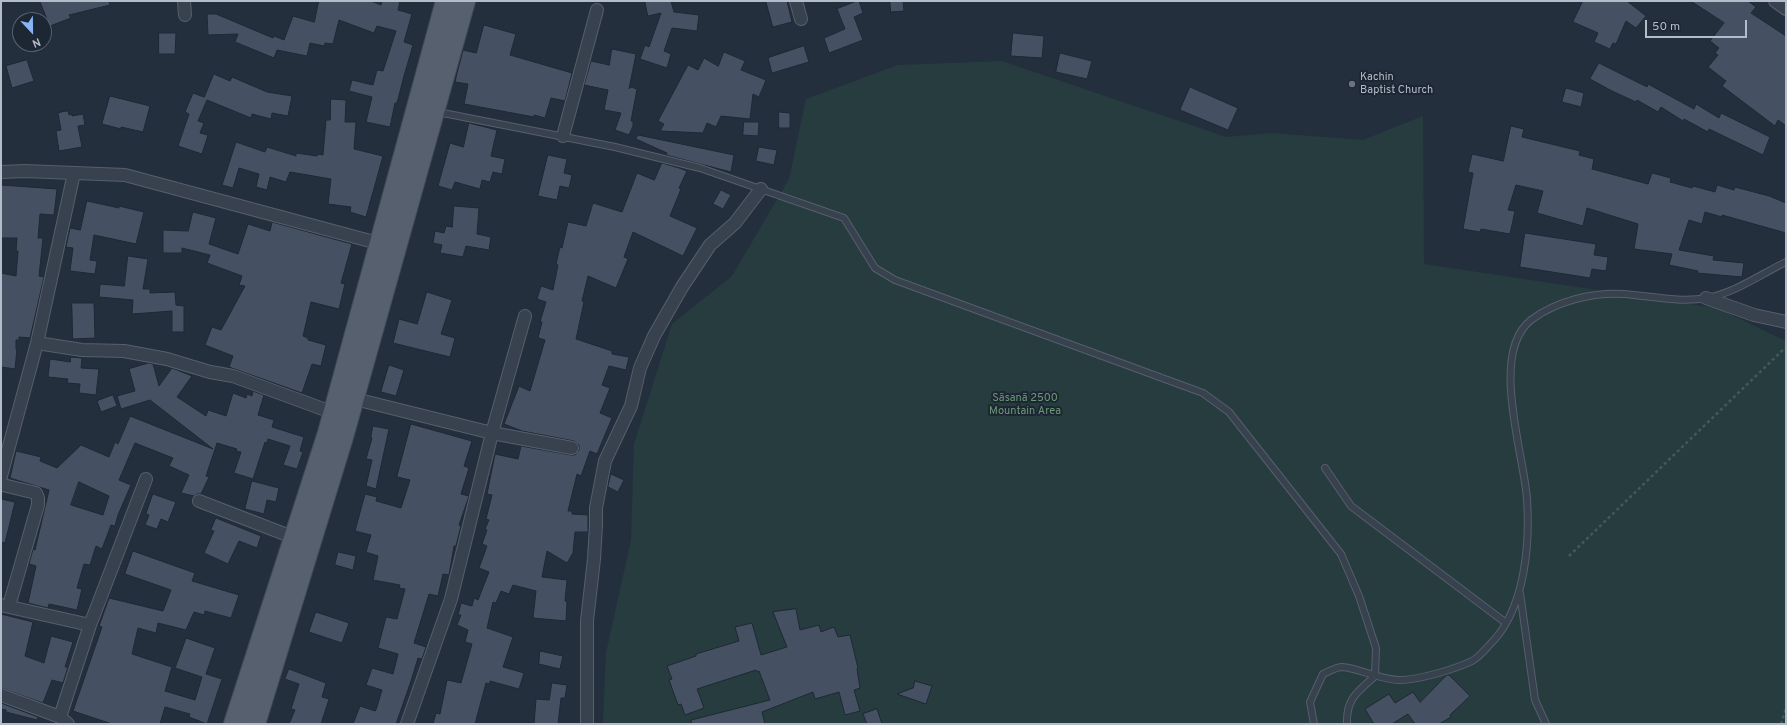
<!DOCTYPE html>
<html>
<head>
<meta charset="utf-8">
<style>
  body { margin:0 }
  #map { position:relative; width:1787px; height:725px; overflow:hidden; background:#242f3e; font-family:Overpass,sans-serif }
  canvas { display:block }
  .frame { position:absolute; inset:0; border:2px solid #b4bcc9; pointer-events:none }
  .north { position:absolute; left:12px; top:12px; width:40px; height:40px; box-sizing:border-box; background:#1d2633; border:1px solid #59626f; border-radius:50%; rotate:158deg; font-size:11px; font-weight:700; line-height:16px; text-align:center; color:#b4bcc9 }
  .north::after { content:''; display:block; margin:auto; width:14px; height:18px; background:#8ab4f8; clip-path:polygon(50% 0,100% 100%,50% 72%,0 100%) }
  .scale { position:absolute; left:1645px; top:20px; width:102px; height:18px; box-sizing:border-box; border:2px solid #b4bcc9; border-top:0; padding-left:5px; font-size:12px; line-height:14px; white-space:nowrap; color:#b4bcc9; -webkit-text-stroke:3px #1d2633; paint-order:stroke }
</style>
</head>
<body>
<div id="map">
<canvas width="1787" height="725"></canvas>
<div class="frame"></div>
<div class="north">N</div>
<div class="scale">50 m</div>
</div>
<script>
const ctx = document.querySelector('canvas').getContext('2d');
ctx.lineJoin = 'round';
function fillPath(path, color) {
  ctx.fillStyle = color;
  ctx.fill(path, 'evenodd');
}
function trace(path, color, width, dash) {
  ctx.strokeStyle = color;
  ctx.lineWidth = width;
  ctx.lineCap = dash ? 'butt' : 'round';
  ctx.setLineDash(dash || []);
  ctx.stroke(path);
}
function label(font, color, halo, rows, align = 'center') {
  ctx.font = font + ' Overpass,sans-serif';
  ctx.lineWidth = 4;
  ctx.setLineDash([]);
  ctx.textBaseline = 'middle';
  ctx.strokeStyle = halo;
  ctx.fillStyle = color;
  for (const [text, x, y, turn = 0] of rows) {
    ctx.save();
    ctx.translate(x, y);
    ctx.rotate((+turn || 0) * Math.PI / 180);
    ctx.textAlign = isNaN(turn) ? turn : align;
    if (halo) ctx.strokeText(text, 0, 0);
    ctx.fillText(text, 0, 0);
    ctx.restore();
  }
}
fillPath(new Path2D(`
  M1002,61L1226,137L1272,133L1363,140L1423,116L1424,264L1717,308L1786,341V724H603L606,653L631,540L634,444L672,324L732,276L789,179L806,99L898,65Z`), '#263c3f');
const building = new Path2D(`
  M40,1H109L110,5L69,15L71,18L50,26Z
  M319,1H371L381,5L382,1H400L398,10L412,14L404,42L413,45L404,76L397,103H395L390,127L366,122L372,97L349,91L352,80L373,85L377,70L383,71L396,31L377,26L374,33L339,20L333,44L325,43L324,46L310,43L307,56L277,50L274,58L235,42L238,34L208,35L207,14H216L273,38L274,36L284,40L293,16L314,22Z
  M645,1H671L674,12L699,15L697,31L672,28L664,51L671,54L667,68L640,59L645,45L649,47L661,13L648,16Z
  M766,1H787L792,22L773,27Z
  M857,1H859L863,13L854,17L863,40L829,53L824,38L845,29L837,9Z
  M890,1H903L904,11L891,12Z
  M1583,1H1627L1646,16L1636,28L1626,21L1616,44L1613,43L1610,49L1594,42L1598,33L1573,22Z
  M1691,1H1748L1756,7L1751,13L1786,36V126L1778,120L1775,126L1722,86L1726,81L1708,67L1718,55L1715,53L1719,48L1710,41L1724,23Z
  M484,25L516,34L510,55L572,73L565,101L551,98L545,118L534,115V117L464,104L468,84L455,82L457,73L463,50L476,53Z
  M159,33H176L175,54H159Z
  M1013,33L1044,36L1042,58L1011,56Z
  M804,46L809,62L772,73L768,58Z
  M612,49L636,54L629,89L631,87L637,89L631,121H633V126L629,135L615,130L621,113L604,110L608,90L584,85L591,61L609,65Z
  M724,52L745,61L741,70L766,80L759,97L753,94L750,119L721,116L716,127L707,123L703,133L660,131L664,124L658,121L688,65L698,70L704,58L718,66Z
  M1060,53L1092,61L1087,79L1056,72Z
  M27,60L34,81L12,88L6,66Z
  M1599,63L1647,87L1648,84L1694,109L1696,104L1719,118L1721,113L1770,137L1763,155L1709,129L1708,132L1684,119L1683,121L1661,107L1658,112L1637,100L1636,102L1612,91L1590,79Z
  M214,74L230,81L232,77L267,92L292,96L288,116L272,113L271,119L252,114L251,118L207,100L198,121L204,123L200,133L208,135L202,154L178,146L189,114L185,112L193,93L204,97Z
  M1190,87L1238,108L1228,130L1180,110Z
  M1566,88L1584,93L1581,107L1562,102Z
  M110,96L150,106L143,132L121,127V129L102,124Z
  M331,99L346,100L345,122H356L354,149L383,156L366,217L350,212L351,207L328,204L331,179L290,172L286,182L270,177L267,190L256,187L259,174L239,168L233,188L222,185L236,142L265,152L267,147L296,156V153L317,156L318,154L323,155L326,120H330Z
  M68,111L69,115L72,114V116L83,114L85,125L78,126L82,147L59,151L56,131L61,130L58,113Z
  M779,112L790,113V128H779Z
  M744,122H759L758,136L743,135Z
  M469,123L497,130L491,156L505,159L502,174L493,172L490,182L482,180L480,189L455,182L452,190L438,186L450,143L463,147Z
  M1511,126L1524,129L1522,137L1580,151L1579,155L1594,159L1592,169L1648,184L1652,173L1671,178L1670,182L1692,188L1693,186L1715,192L1717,185L1734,190L1735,187L1769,196L1786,203V233L1722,215V217L1705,212L1702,224L1689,220L1679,250L1714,256L1713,260L1744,263L1742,277L1697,273L1698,271L1669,265L1672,254L1634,249L1638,224L1587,208L1583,226L1537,213L1543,191L1516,185L1508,210L1515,211L1510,234L1481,229L1480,232L1463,229L1473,173L1468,172L1472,154L1503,161Z
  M638,135L734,155L731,172L666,155L667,153L636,139Z
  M759,147L777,150L774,165L756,161Z
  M548,155L567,159L564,173L572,175L569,188L560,186L557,200L538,196Z
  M662,163L679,168L687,171L679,188L681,189L670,216L697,228L683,256L633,232L624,257L628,259L616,288L588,276L582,301L584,302L576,339L612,351V354L629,357L626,370L609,366L602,385L610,388L600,413L612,418L597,454L590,451L581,476L577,474L568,511H572V514L588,515V532H575L573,553L567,563L547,551L542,577L567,580L565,601H567L566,621L533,618L536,591L513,585L509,594L501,591L496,603L493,602L487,628L513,637L503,667L524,673L519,689L490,681V684L486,683L475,724H433L436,713L440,714L447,680L461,683L472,644L465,642L468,630L457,625L461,615H458L461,603L472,606L474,598L478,600L489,572L479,568L487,546L482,544L487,530L485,529L489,520L486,519L492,495L487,494L495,454L518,459L521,446L571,455H575L579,450V445L574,441L522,431L504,424L519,386L530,391L545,340L538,338L542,322H540L546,302L537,299L541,286L553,290L558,265L556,264L560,247L562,248L568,222L586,226L593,203L622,212L637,173L654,180Z
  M1,185L57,189L54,215L40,214L38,238H43L39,276L44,277L30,338L19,337V340H16V349H17L15,369L1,367V273L16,276L18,251H16L17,238H1Z
  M721,190L731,195L723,209L713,204Z
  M87,201L119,208V206L144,212L136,244L94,235L90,260L97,261L95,274L70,271L73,248L66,247L70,228L80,230Z
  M454,206L479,208L477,234L491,237L489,250L466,246L463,257L440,253L442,245L433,243L435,231L444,233L446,226L452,227Z
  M193,212L216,218L209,244L238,254L248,224L270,231L272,222L352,244L341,283L345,284L339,309L311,302L303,336L308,338V340L326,345L321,366L312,364L302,393L229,367L233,356L205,345L212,327L221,330L245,286L239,285L242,276L207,263L210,255L182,248V253H163V230L188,231Z
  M1525,233L1596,244L1594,255L1608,257L1606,271L1592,269L1590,278L1520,267Z
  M128,256L148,259L143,289H150V293L175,292L176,305L184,306V332H172V311L132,314L133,300L99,297L100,284L124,286Z
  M427,292L452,300L441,334L455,338L450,357L393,343L399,319L417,324Z
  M72,303H94L95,338L73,339Z
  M71,357L82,358L81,368L99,369L96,395L79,393L80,384L67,383L68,379L48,377L50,359L70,362Z
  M149,363L153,364L159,386L172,368L192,376L177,397L206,416L208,410L226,416L233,393L246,398L247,394L252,396L253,391L264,395L258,415L274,420L272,427L304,437L300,451L303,452L297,469L283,465L290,446L268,439L267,443L265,442L253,479L234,473L241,452L236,451L237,449L217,443L206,476L209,477L201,494H197L194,496L181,493L189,475L169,466L173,458L135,443L119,480L131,485L118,515L115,526L111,525L102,549L96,546L90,565L84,564L77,588L82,589L77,610L49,604L48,608L28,603L36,566L29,564L33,549L35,550L49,490L10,478L16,451L41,457L40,461L57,468L81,445L109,457L115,442L118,444L130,416L213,449L150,400L121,409L117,396L135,391L129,369ZM79,482L109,496L103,515L71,505Z
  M389,365L404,370L396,396L381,392Z
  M113,395L117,406L101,412L97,401Z
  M411,424L472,441L464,466L469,468L461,494L469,496L459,525L461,526L456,546H454L449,575L443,574L438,596L429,594L414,643L426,647L422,659L418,658L411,681L396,724H353L360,706L375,711L376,710L382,690L366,685L372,668L393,674L398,654L378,648L386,617L397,619L405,589L399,588L400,585L373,580L378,556L366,552L371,535L355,531L365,494L377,497L376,501L401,508L410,480L397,477Z
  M373,426L389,429L376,489L366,486L372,460L366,459L372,438L371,437Z
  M611,474L624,480L618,492L608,487Z
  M252,481L279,488L276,502L267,500L264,514L245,509Z
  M153,494L176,502L168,522L161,519L157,529L145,525L149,515L146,514Z
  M1,499L15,502L5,543L1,542Z
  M216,518L261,536L257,548L239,541L228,564L204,553L214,531L211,530Z
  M133,551L195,573L192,581L239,595L231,618L205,611L204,615L194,612L186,630L158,623L156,633L138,628L132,654L172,667L165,691L195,700L202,677L175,668L186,638L215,648L206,674L222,679L207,724L189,717L190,714L165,707L160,724H112L73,711L102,627L99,626L109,598L163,611L171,590L125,574Z
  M338,552L356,556L353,570L335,565Z
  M796,609L800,630L819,625L821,632L834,627L838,637L850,635L858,668L857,669L860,688L854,690L860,711L845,715L839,692L815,699L813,692L762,712L765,724H692L691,720L770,700L759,671L757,672L756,670L697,689L704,708L685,715L681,704L678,705L669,680L672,679L667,666L696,656V654L739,641L735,627L752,623L761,655L787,647L773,612Z
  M316,612L349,623L342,643L309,632Z
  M1,614L33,622L25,656L44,663L51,636L73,642L65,667H68L63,683L52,680L43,703L1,688Z
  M540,651L563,656L560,669L539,664Z
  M289,669L326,683L322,697L329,699L321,724H289L295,710L291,709L299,684L285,679Z
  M1447,675H1449L1470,696L1450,715L1451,717L1439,724H1415L1408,714L1392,724H1374L1365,709L1389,694L1395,703L1413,692L1420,702Z
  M915,681L932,686L926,704L897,694L913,688Z
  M552,683L567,685L565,698H561L558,724H534L536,699L549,700Z
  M1,703L38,717L37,720L6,712V710L1,709Z
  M877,709L882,724H867L863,714Z`);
fillPath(building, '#455162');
trace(building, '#1f2835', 1);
const lane = new Path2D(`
  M438,112L615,147L700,168L844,218L875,268L895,280L1203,393L1229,412L1341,554L1359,596L1376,648L1375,676C1358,692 1346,698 1347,724
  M1325,468L1351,506L1506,623
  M1520,593L1535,700L1546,724
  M1314,724L1310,702L1323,674C1328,672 1336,667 1342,667C1359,668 1380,680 1400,680C1419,680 1455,669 1472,661C1480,657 1488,646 1495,639C1525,604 1530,544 1527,499C1524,454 1489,353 1531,320C1556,301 1593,292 1624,294C1651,296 1679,303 1707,298C1735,293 1761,274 1786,262`);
const street = new Path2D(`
  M184,1L185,15
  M796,1L801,19
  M1775,1L1786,9
  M563,136L597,10
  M1,172L25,171L125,175L385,245
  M1706,298L1754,315L1786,322
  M37,343L82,350L124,351L167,359L210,372L233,376L334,413
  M347,397L492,433L572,448
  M1,476L37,343L74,173
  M1,482L3,485L36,493L38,498V505L9,606
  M199,501L295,538
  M1,605L90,625
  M1,695L60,717L68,724
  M60,717L90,625L146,479
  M407,724L451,599L492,433L525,316
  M587,724V621L594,559L596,525V508L605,461L631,406L640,368L654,336L682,287L710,245L735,223L761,189`);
const primary = new Path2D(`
  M234,724L328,433L446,1
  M255,724L343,437L465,1`);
trace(lane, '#565f6c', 8);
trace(street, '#565f6c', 14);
trace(primary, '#414a57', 22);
trace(new Path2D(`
  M1569,556L1786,347
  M1781,724L1786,708`), '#44595c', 2.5, [3, 3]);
trace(lane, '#38414e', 6);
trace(street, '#38414e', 12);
trace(primary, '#56606e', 20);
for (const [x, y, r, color] of [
  [1352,84,4,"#6b7280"]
]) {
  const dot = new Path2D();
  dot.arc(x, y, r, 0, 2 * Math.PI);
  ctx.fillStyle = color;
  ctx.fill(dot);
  trace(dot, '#1d2633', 1.5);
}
label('11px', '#b4bcc9', '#1d2633', [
  ["Kachin",1360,78],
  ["Baptist Church",1360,91]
], 'left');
label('11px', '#6b9a76', '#1d2633', [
  ["Sāsanā 2500",1025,399],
  ["Mountain Area",1025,412]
]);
</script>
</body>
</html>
